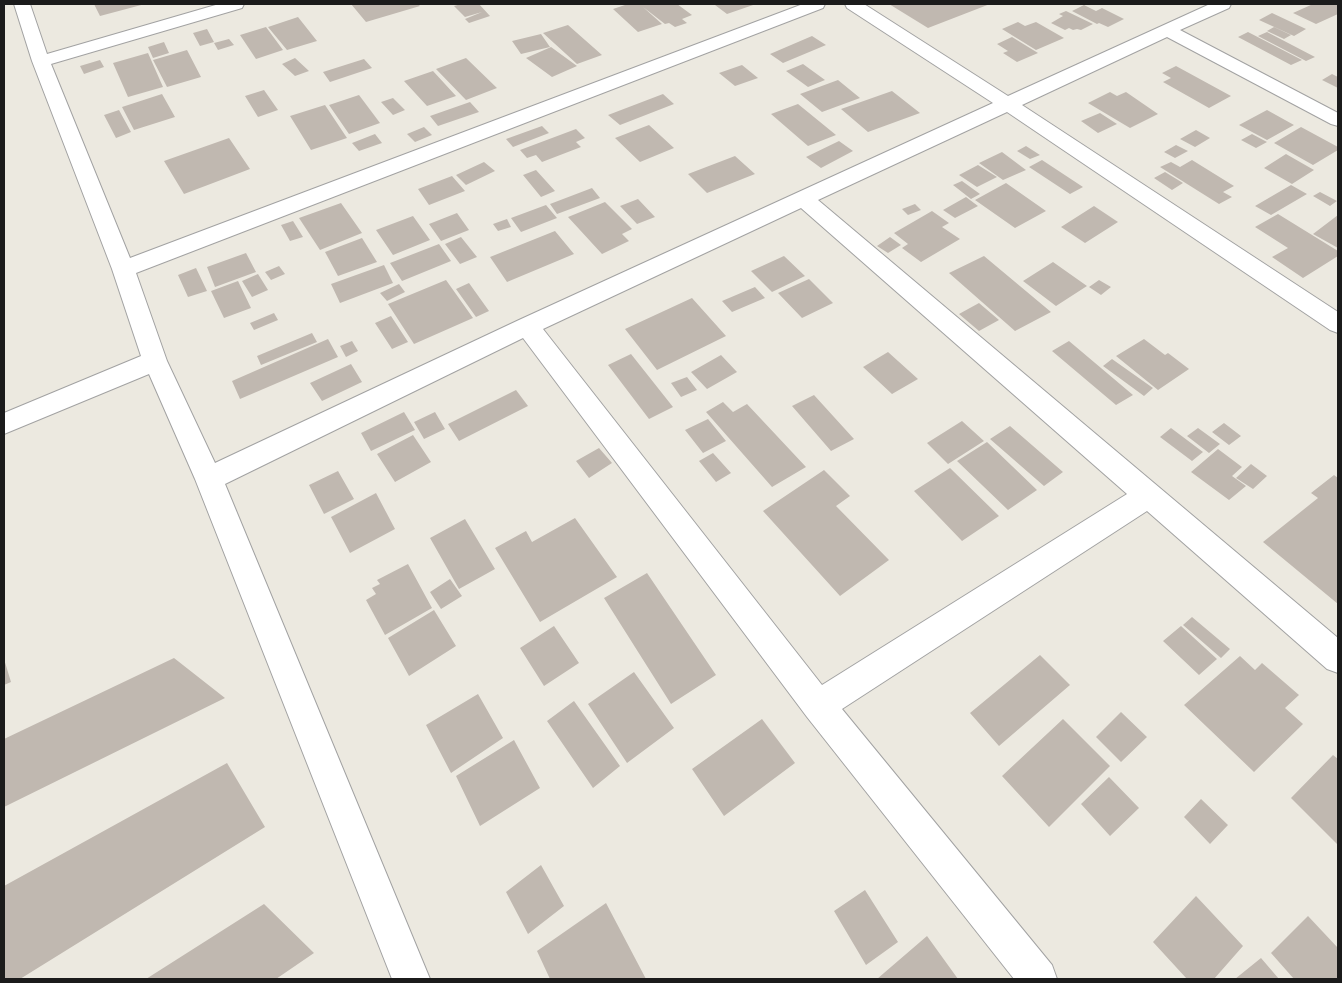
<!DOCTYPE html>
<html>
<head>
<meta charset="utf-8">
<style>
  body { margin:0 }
  #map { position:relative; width:1342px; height:983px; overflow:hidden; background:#ece9e0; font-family:"Titillium Web",sans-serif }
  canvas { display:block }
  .frame { position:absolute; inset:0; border:5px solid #1b1b1b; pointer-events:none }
</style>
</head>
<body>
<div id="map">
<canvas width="1342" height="983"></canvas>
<div class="frame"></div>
</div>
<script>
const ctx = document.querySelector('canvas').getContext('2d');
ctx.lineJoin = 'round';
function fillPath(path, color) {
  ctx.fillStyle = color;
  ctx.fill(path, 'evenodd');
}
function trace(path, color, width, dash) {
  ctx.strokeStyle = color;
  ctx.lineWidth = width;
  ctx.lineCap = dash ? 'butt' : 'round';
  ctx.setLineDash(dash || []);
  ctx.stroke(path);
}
fillPath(new Path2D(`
  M94,4H145L100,16Z
  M351,4H418L420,6L366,22Z
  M461,4H479L490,16L469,23L465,19L482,12L465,17L454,6Z
  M628,4H677L692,15L682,19L687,23L675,27L669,23L665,24L643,7L662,24L638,32L613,9Z
  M719,4H756L727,14L715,5Z
  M889,4H990L928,28Z
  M1313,4H1338V14L1316,24L1293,13Z
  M1084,5L1096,11L1102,8L1124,19L1108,27L1099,23L1097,24L1072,11Z
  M1066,11L1093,24L1081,30L1077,29L1073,30L1069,28L1065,30L1051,23L1063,16L1059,14Z
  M1272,13L1306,29L1294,36L1259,20Z
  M298,17L317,41L287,50L268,27Z
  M1018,22L1025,26L1036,22L1064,38L1036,50L1002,29Z
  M568,25L602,55L577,64L543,33Z
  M266,27L283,50L256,59L240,35Z
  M1274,27L1291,35L1284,39L1267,31Z
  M207,29L214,42L200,46L193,33Z
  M1248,32L1302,60L1291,65L1238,37Z
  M1267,32L1315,57L1306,61L1258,36Z
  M541,34L550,47L521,54L512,41Z
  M812,36L826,45L783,63L770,54Z
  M1012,37L1038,53L1017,62L1003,53L1008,51L997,44Z
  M229,39L234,45L218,50L214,43Z
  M164,42L169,53L153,58L148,47Z
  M551,47L577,66L552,77L526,58Z
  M187,50L201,77L167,87L153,60Z
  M148,53L163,87L128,97L113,63Z
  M295,58L309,71L295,76L282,64Z
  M466,58L497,88L466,100L436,69Z
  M364,59L372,68L330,82L323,72Z
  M100,60L104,67L84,74L80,66Z
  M803,64L825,80L808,87L786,71Z
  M742,65L758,78L735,86L719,73Z
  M1176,66L1231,96L1209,108L1163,82L1171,78L1162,73Z
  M433,71L456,96L427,106L404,81Z
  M1332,74L1338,77V88L1322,80Z
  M838,80L860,98L822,112L800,94Z
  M264,90L278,110L258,117L245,96Z
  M892,91L920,113L868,132L841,109Z
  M1110,92L1117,96L1126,92L1158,114L1130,128L1088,103Z
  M162,94L175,117L134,130L122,107Z
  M663,94L674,104L620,125L608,115Z
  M359,95L380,123L349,134L329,105Z
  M393,98L405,110L393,115L381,102Z
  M470,102L479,112L438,126L430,116Z
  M798,104L836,135L808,146L771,114Z
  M325,105L347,138L311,150L290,116Z
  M119,110L131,132L116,138L104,115Z
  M1267,110L1294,125L1267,140L1239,125Z
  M1100,113L1117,124L1098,133L1081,121Z
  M649,125L674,148L640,162L615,138Z
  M542,126L549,133L513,147L506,139Z
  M424,127L432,135L415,142L407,134Z
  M1301,127L1338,147V150L1313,165L1274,143Z
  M576,129L585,138L576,142L581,147L542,162L536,155L527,158L520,150Z
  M1196,130L1210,138L1195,147L1180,139Z
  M375,134L382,143L359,151L352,143Z
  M1252,134L1267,142L1256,148L1241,140Z
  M229,138L250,169L184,194L164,161Z
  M839,141L853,151L821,168L806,157Z
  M1176,145L1188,151L1175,158L1164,152Z
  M1026,146L1040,155L1030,159L1017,151Z
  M1002,152L1026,170L1003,180L979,163Z
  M1286,154L1314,170L1292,184L1264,168Z
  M735,156L755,174L707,193L688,174Z
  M1042,160L1083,187L1070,194L1029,167Z
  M1192,160L1234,186L1223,192L1232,197L1219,204L1160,167L1171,162L1180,167Z
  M484,162L495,171L466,185L456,175Z
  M978,165L997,177L977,187L959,175Z
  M536,170L555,191L541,197L523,175Z
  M1165,172L1183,183L1172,190L1154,178Z
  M452,176L465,191L429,205L418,189Z
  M962,181L980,194L971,199L953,185Z
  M1006,183L1046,211L1015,228L975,200Z
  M1291,185L1307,194L1271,215L1255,206Z
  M592,188L600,198L557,214L550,204Z
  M1320,192L1337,201L1330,206L1313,196Z
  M966,197L978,206L955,218L943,210Z
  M638,199L655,217L637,224L620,206Z
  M605,202L632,229L622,234L629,241L602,254L568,217Z
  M341,203L362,233L320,250L299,218Z
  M915,204L921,210L908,215L902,209Z
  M546,205L557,218L521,232L511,218Z
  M1094,206L1118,222L1085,243L1061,227Z
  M932,211L949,223L942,227L960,239L921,262L902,248L908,244L894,233Z
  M457,213L469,230L441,241L429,224Z
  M1278,214L1338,251V256L1303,278L1272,257L1288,248L1255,227Z
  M1338,215V248L1313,234Z
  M413,216L430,240L393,255L376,230Z
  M507,219L511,227L498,231L493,224Z
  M293,221L303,237L290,241L281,225Z
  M555,231L574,254L507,282L490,257Z
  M461,237L477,257L460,264L445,244Z
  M890,237L901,245L888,253L877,246Z
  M362,238L377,262L338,276L325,252Z
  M439,244L451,261L402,281L390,263Z
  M246,253L256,272L215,287L207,267Z
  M784,256L805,276L772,292L751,271Z
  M984,256L1051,312L1015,331L949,273Z
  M1053,262L1087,286L1056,306L1023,281Z
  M384,265L393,283L340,303L331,284Z
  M279,266L285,274L271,280L265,272Z
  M196,268L207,291L188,297L178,275Z
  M258,274L268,290L252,297L242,281Z
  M809,279L833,303L802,318L778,293Z
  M446,280L473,318L414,344L388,304Z
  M1099,280L1111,287L1101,295L1089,287Z
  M238,281L251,308L224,318L211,291Z
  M469,283L489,311L476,317L456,289Z
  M399,284L405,292L387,301L380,293Z
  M755,287L765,298L732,312L722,301Z
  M692,298L726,336L657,370L625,329Z
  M979,303L999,320L979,331L959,314Z
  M274,313L278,320L254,330L250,323Z
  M391,316L408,342L392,349L375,323Z
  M312,333L317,342L261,365L257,356Z
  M328,339L338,357L240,399L232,381Z
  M1144,339L1165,355L1168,353L1189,369L1158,390L1116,356Z
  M352,341L358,351L346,357L340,346Z
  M1069,341L1133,395L1116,405L1052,351Z
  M888,352L918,379L892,394L863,367Z
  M631,354L673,407L649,419L608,365Z
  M721,355L737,372L707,389L691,372Z
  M1112,359L1153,388L1144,396L1103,366Z
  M351,364L362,382L322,401L310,383Z
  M687,377L697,390L681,397L671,383Z
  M516,390L528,406L459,441L448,424Z
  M814,395L854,439L831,451L792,406Z
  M723,402L733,412L747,404L806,467L772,487L706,412Z
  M404,412L415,430L371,451L361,433Z
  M435,412L445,429L424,439L414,422Z
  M708,419L726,441L703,453L685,430Z
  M962,421L984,441L948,464L927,443Z
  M1224,423L1241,436L1229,445L1212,432Z
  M1010,426L1063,472L1044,486L990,439Z
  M1171,428L1203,452L1192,461L1160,437Z
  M1198,428L1220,444L1209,453L1187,436Z
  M413,435L431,462L395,482L377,454Z
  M987,442L1037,490L1008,510L957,461Z
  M599,448L612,463L589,478L576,461Z
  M1218,449L1242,467L1232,476L1246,486L1229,500L1191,472Z
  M713,453L731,473L716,482L699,461Z
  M1251,464L1267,476L1253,489L1236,478Z
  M950,468L999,516L962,541L914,491Z
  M824,470L850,496L836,506L889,560L840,596L763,511Z
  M338,471L354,499L324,514L309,485Z
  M1334,475L1338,478V604L1263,542L1318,498L1311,493Z
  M376,493L395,529L350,553L331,517Z
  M575,518L617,577L540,622L495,548L526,531L532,542Z
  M465,519L495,569L459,589L430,538Z
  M408,564L432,608L385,635L366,600L376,594L372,588L380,584L377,580Z
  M647,573L716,675L671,704L604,598Z
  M450,579L462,596L441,609L430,592Z
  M434,610L456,646L409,676L388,638Z
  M1192,617L1230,649L1221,658L1183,625Z
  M554,626L579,663L544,686L520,648Z
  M1181,626L1217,659L1199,675L1163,641Z
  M1040,655L1070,685L999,746L970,713Z
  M1240,656L1255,670L1262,663L1299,695L1285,708L1303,724L1254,772L1184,705Z
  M174,658L225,698L4,807V739Z
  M4,659L11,682L4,685Z
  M634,672L674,728L627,763L588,704Z
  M478,694L503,738L451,773L426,725Z
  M574,701L620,766L593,788L547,721Z
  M1121,712L1147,737L1121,762L1096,737Z
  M762,719L795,763L724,816L692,769Z
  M1063,719L1110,766L1049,827L1002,776Z
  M514,740L540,788L480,826L456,776Z
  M1333,755L1338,759V845L1291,798Z
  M227,763L265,827L20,979H4V886Z
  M1109,777L1139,808L1110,836L1081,804Z
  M1201,799L1228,825L1210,844L1184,817Z
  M541,865L564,906L528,934L506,892Z
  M865,890L898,942L866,965L834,911Z
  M1196,896L1243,946L1214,979H1187L1153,942Z
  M606,903L646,979H550L537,951Z
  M264,904L314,953L276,979H146Z
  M1308,916L1338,948V979H1294L1271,953Z
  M927,936L958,979H877Z
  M1261,958L1279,979H1235Z`), '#c0b8b0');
const minor = new Path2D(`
  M14,4H30L47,54L219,4H244L242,8L51,64L130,258L803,4H825L823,8L136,273L167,361L215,463L519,320L993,103L847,8L845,4H864L1008,96L1210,4H1231L1229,8L1180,30L1338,113V126L1331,124L1167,37L1022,105L1338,312V333L1330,330L1007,112L818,200L1338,638V673L1327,669L1147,511L842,709L1052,965L1057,979H1014L807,717L523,338L225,484L430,979H392L195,479L149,374L4,434V413L141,356L112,269L32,61ZM801,208L1127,494L822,685L543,329Z`);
trace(minor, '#a2a2a2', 2);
fillPath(minor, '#fff');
</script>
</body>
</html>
